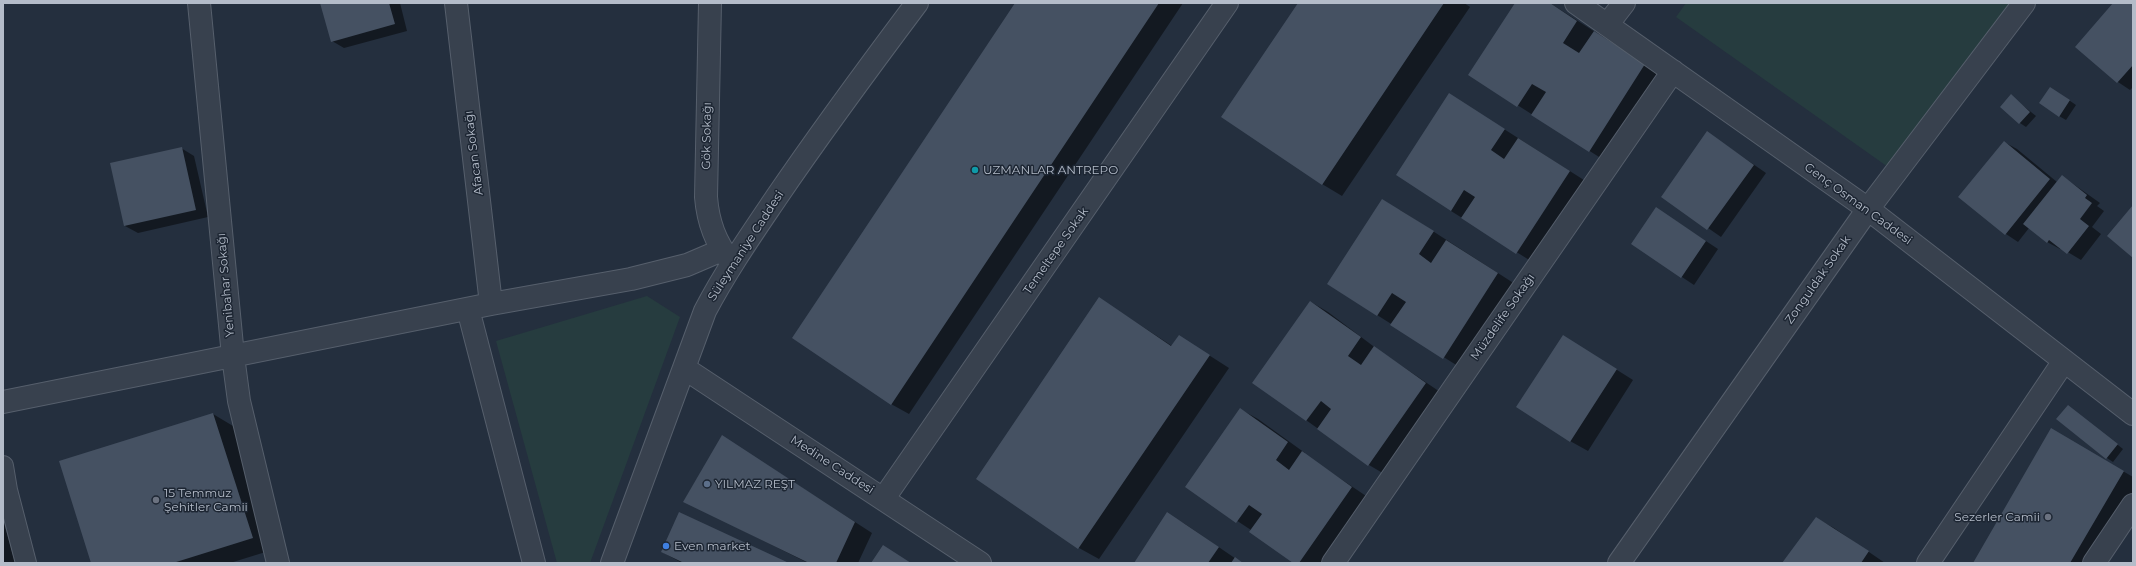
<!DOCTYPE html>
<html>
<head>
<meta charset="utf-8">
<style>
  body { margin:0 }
  #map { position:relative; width:2136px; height:566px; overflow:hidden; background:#242f3e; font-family:Montserrat,sans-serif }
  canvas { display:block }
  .frame { position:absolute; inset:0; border:4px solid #b4bcc9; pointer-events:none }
</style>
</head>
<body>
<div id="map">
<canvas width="2136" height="566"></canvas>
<div class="frame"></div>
</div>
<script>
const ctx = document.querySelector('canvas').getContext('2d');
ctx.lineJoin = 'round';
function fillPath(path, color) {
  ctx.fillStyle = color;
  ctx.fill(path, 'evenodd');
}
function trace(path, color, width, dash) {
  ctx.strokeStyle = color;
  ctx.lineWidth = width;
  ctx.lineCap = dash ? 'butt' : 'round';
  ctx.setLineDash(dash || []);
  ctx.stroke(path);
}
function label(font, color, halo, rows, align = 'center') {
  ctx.font = font + ' Montserrat,sans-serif';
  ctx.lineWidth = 3;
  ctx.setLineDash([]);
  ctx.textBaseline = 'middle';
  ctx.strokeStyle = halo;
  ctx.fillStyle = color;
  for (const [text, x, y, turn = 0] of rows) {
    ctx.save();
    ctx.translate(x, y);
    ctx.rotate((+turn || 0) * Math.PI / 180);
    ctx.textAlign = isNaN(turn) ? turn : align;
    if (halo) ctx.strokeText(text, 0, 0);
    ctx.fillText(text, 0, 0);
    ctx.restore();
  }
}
fillPath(new Path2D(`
  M1686,3H2013L1888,167L1676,17Z
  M647,296L680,317L590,563H557L496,341Z`), '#263c3f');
fillPath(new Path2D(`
  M321,3H400L407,31L344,48L332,41Z
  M1016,3H1183L909,414L891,404Z
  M1299,3H1464L1470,7L1342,196L1322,184Z
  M1516,3H1550L1662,75L1607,162L1470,75Z
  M2115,3H2133V87L2130,90L2118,82Z
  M2057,92L2076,105L2066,120L2059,116Z
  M1449,94L1587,182L1534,263L1451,211Z
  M2011,96L2036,116L2026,127L2020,123Z
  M1708,133L1766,173L1721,237L1662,196Z
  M2004,142L2017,149L2057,182L2062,176L2100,203L2097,206L2104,211L2092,227L2101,234L2081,260L2061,248L2060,249L2047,242L2029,228L2018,242L2006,234L1959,197Z
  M181,148L194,156L208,217L138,233L125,226Z
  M1656,208L1718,249L1694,285L1632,244Z
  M1400,210L1515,284L1461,368L1377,315Z
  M1099,298L1172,346L1179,336L1229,368L1099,559L1079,548Z
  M1311,302L1328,312L1377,349L1443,394L1386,475L1369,465L1254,383Z
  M1563,336L1633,380L1588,451L1570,441Z
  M2068,406L2123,449L2113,462L2107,458Z
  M1240,409L1258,419L1305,453L1304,454L1369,498L1323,563H1294L1251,530L1186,487Z
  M213,414L233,426L272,550L230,563H92Z
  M2052,430L2133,477V501L2097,563H1974Z
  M722,436L872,533L858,563H808L684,501Z
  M1167,514L1185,524L1242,563H1135Z
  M1816,518L1834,528L1885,563H1784Z
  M3,519L15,563H3Z
  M662,552L787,563H682Z`), '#0007');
fillPath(new Path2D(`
  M320,3H389L395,24L331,42Z
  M1015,3H1159L891,405L792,338Z
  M1298,3H1444L1322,185L1221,117Z
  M1515,3H1550L1577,21L1563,43L1579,53L1594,31L1645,64L1589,152L1531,115L1546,92L1532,84L1517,107L1468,75Z
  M2113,3H2133V65L2117,83L2075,47Z
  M2050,87L2070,100L2059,117L2039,103Z
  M1449,93L1505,129L1491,150L1504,159L1518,138L1570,171L1516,254L1461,218L1475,197L1464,190L1451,211L1396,175Z
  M2011,94L2030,112L2019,124L2000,107Z
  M1707,131L1754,165L1707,230L1661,197Z
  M2004,141L2050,179L2005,235L1958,197Z
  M182,147L196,210L124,226L110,163Z
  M2062,175L2087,195L2085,198L2092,203L2080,219L2089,226L2067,254L2049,240L2047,243L2023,224Z
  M1382,199L1434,231L1419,254L1431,263L1446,240L1498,273L1443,359L1390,325L1406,302L1392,293L1377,316L1327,284Z
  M2133,205V258L2107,236Z
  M1656,207L1706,241L1681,278L1631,244Z
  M1099,297L1171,346L1179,335L1210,355L1078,549L976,479Z
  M1310,301L1361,337L1348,356L1361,365L1374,346L1426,383L1368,466L1317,429L1331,409L1321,401L1306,421L1252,383Z
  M1563,335L1617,369L1570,442L1516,407Z
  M2068,405L2118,444L2106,459L2056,419Z
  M1240,408L1288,442L1276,460L1289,470L1302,451L1352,487L1299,563H1293L1249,532L1262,514L1249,505L1236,523L1185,487Z
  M213,413L253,538L173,563H91L59,461Z
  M2051,428L2124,471L2070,563H1973Z
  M722,435L855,522L836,563H809L683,502Z
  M679,512L789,563H684L661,552Z
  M1167,512L1219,547L1208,563H1134Z
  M1816,517L1869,551L1861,563H1782Z
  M883,545L911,563H871Z
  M1235,557L1243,563H1231Z`), '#455162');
const service = new Path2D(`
  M3,466L7,490L26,563`);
const minor = new Path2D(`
  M199,3L233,356L239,401L278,563
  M456,3L491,304
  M710,3L706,197C708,222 715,242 731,262
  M1576,3L1868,209L2133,414
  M1607,25L1624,3
  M468,309L534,563
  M684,368L980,563
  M3,402L491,304L631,279L687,265L722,250
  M884,498L1227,3
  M612,563L705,311C726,271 751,235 776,198C821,132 869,67 917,3
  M1333,563L1673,71
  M1619,563L1868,209L2024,3
  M1928,563L2064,361`);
const tertiary = new Path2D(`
  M2094,563L2133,505`);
trace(service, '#565f6c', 22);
trace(minor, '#565f6c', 24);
trace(tertiary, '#565f6c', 24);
trace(service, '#38414e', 20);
trace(minor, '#38414e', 22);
trace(tertiary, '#38414e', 22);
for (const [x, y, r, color] of [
  [975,170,4,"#0f9aa8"],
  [707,484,4,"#5c6f8a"],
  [156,500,4,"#6b7280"],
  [2048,517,4,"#6b7280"],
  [666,546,4,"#3f7fe0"]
]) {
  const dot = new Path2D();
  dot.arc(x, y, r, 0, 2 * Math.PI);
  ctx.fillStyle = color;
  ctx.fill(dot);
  trace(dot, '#1d2633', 1.5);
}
label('12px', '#b4bcc9', '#1d2633', [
  ["Gök Sokağı",707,136,-89],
  ["Afacan Sokağı",474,153,-97],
  ["Genç Osman Caddesi",1858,204,36],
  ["Süleymaniye Caddesi",746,246,-57],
  ["Temeltepe Sokak",1056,251,-55],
  ["Zonguldak Sokak",1818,280,-55],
  ["Yenibahar Sokağı",226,285,-95],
  ["Müzdelife Sokağı",1503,317,-55],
  ["Medine Caddesi",832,465,33]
]);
label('12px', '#b4bcc9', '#1d2633', [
  ["UZMANLAR ANTREPO",983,170],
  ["YILMAZ REŞT",715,484],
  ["15 Temmuz",164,493],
  ["Şehitler Camii",164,507],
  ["Sezerler Camii",2040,517,"right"],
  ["Even market",674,546]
], 'left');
</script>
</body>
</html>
